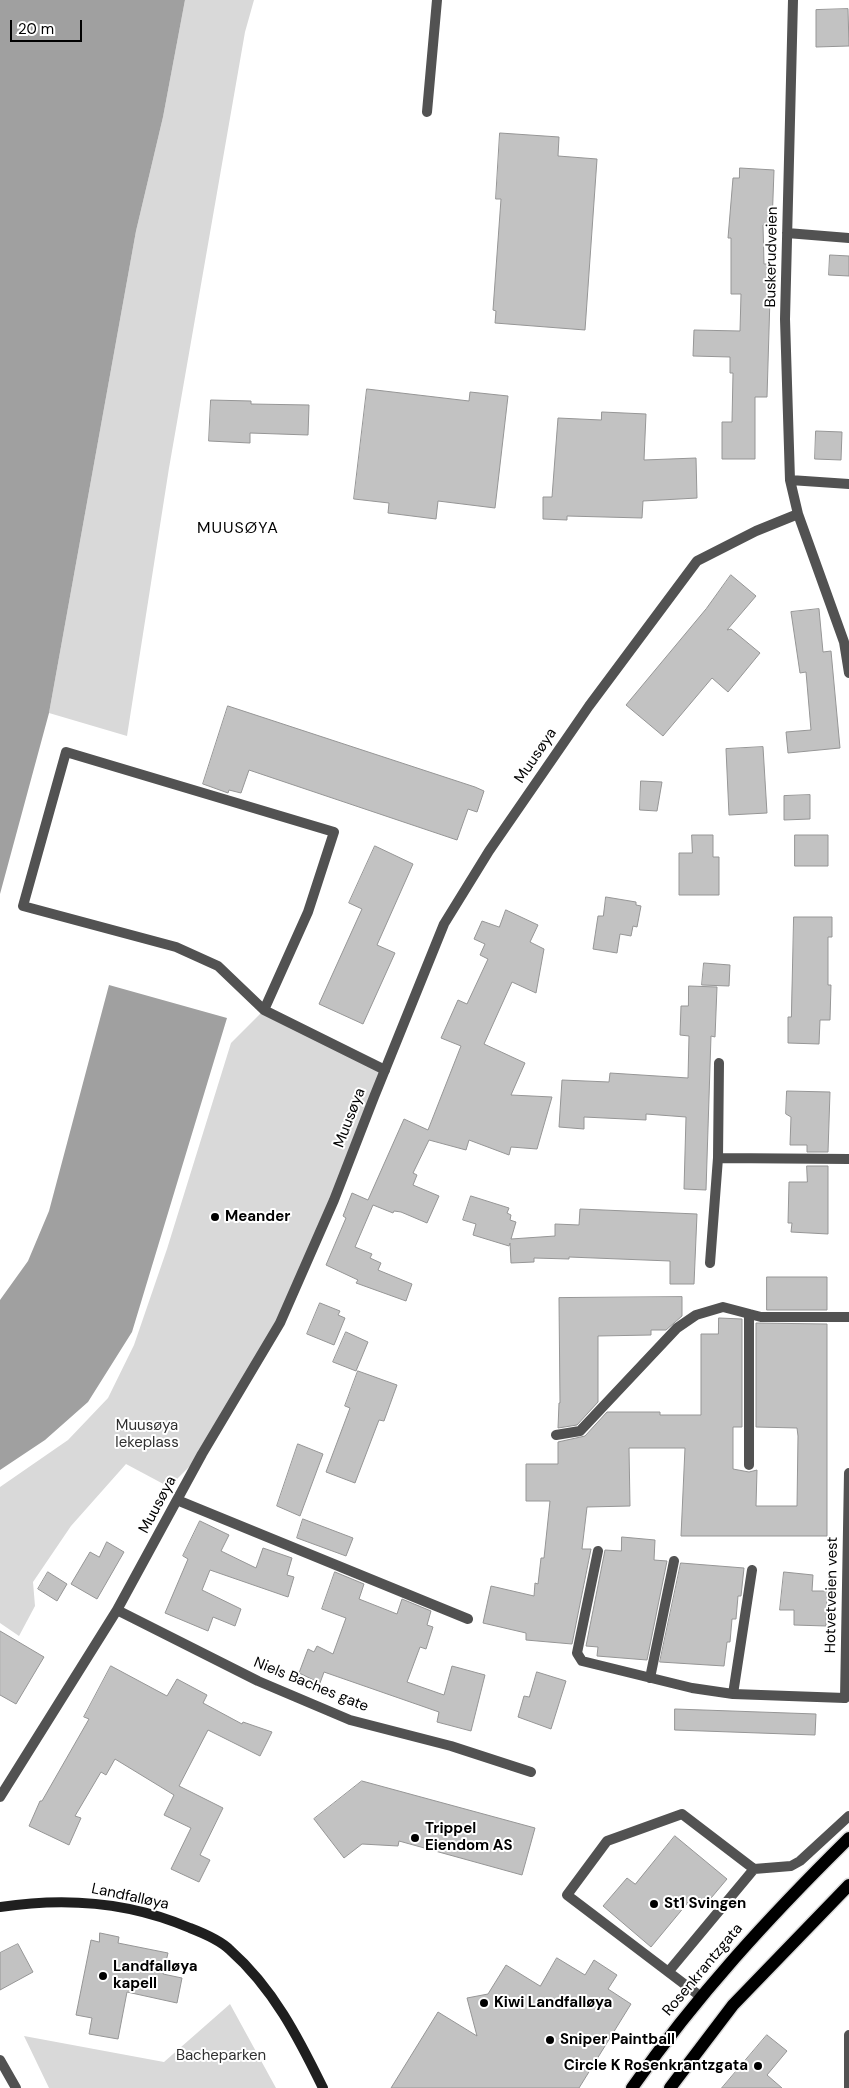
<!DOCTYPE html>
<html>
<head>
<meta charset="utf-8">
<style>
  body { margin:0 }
  #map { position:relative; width:849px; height:2088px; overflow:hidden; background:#fff; font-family:"DM Sans",sans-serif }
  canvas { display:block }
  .scale { position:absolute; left:10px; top:20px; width:72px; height:22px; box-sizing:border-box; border:2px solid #000; border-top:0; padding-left:6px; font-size:15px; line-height:18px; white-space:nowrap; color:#000; -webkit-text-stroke:4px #fff; paint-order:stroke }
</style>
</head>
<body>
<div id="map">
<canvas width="849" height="2088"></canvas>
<div class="scale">20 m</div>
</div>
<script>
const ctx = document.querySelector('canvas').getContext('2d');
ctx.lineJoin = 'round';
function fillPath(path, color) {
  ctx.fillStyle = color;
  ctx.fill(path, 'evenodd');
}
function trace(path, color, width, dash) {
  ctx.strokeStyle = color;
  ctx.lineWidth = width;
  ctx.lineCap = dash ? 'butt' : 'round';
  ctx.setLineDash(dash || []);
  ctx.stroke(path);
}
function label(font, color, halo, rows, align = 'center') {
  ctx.font = font + ' "DM Sans",sans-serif';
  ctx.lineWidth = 4;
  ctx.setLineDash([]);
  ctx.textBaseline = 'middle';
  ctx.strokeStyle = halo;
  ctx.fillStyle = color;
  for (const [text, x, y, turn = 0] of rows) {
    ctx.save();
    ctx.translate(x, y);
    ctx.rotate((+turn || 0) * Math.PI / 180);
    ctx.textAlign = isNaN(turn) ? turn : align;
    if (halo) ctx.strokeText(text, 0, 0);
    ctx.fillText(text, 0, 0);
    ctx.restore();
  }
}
fillPath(new Path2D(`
  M185,0H254L245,32L169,468L127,736L49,713L136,231L163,117Z
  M264,1010L385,1070L280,1323L202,1454L169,1487L126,1464L71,1526L33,1582L35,1606L19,1636L0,1623V1487L68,1440L108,1398L134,1345L167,1249L231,1043Z
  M230,2004L276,2088H49L24,2036L164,2062Z`), '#d9d9d9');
fillPath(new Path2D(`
  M0,0H185L163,117L136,231L49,713L0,894Z
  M109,985L227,1018L132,1332L88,1402L45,1440L0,1470V1300L28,1261L49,1211Z`), '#a0a0a0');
const building = new Path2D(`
  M848,9L849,46L816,47V10Z
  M500,133L559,137L558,156L597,159L585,330L495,323L496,311L493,310L501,199H496Z
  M740,168L774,170L772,225H763L764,264H771L767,397H755V459H722V422H732L733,373H730V357L693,356L694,330L740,331L741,294H731V238H728L733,178H739Z
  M830,255L849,256V276L829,275Z
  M367,389L469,401L470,392L508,396L495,508L438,501L436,519L388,513L389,503L354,499Z
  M211,400L251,401V404L309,405L308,435L250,433V443L209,441Z
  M602,412L646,414L644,460L696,458L697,498L643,501L642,518L567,516V520L543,519V497H552L558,418L601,420Z
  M816,431L842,432L841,460L815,459Z
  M731,575L756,596L727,630L731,629L760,653L728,692L712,678L663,736L626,705L706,609Z
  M819,609L823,652L831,651L840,748L788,753L786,732L811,730L806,672L800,673L791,612Z
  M228,706L475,787L484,791L477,812L468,809L457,840L249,770L241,793L229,790L228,793L203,784Z
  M763,747L767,813L729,815L726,749Z
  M641,781L662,782L657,811L640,810Z
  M810,795V819L784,820V796Z
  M692,835H713V857H719V895H679V853H692Z
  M795,835H828V866H795Z
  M375,846L413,864L377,945L395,953L363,1024L319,1004L362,909L349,903Z
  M606,897L636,902V905L641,906L637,927L633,926L631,936L620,934L617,953L593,949L598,916H603Z
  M506,910L538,925L530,942L544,949L536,993L512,982L484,1044L525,1063L511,1095L552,1097L537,1149L511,1147L509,1155L469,1140L466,1150L429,1140L413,1173L417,1175L413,1185L439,1196L427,1223L401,1212L394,1211L393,1213L373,1205L355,1247L372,1254L370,1258L381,1263L378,1270L412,1284L406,1301L356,1283L358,1280L326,1265L346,1218L343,1216L352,1193L368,1200L404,1119L428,1130L461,1046L441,1038L458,1000L467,1004L488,959L480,955L485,944L474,939L482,921L499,927Z
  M794,917H832V937H828V985H831L830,1020H820L819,1044L788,1043V1017H791Z
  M704,963L730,965L729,986L702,985Z
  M689,986L717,987L715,1037L711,1036L706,1190L684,1189L686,1117L646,1114V1120L584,1117V1129L559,1127L562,1080L609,1082L610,1073L688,1078L689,1036L680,1035L681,1006H688Z
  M787,1091L830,1092L828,1152H807V1145H790L791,1117L786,1114Z
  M807,1166H828V1234L791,1232L792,1223H788L789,1182H807Z
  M471,1196L509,1208L507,1213L511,1215L510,1220L516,1222L511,1239L555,1236V1224L579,1225L580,1209L697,1214L694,1284H670V1261L569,1257V1259L534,1258V1262L511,1263L510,1243L509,1246L473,1235L476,1224L463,1220Z
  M767,1277H827V1310H767Z
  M682,1297V1316L666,1330H651V1335L598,1336V1402L577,1425L558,1428L559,1403H560L559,1298Z
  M320,1303L340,1311L338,1315L345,1318L334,1345L307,1334Z
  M719,1318L742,1319V1427H733V1469L749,1472L757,1470L756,1506H797L798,1436L797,1428L756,1427V1323L827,1324V1536H681L685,1448H629L630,1506L587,1507L582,1549H591L572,1644L526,1640V1633L483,1623L491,1586L534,1596L535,1583L538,1584L541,1558H544L550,1501H526V1464H558V1442L585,1436L607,1412H660V1415H701V1334H718Z
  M346,1332L368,1342L356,1371L333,1362Z
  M358,1371L397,1385L384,1421L379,1420L355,1483L326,1472L350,1408L345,1406Z
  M298,1444L323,1454L300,1516L277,1506Z
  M303,1519L353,1538L346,1556L297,1538Z
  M200,1521L229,1535L221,1551L256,1568L263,1548L292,1558L287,1575L294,1577L288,1597L210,1570L202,1590L241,1609L235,1626L213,1617L208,1631L165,1613L188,1559L183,1556Z
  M622,1537L655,1540L654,1560L667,1561L647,1660L597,1656L598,1647L586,1646L605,1550L621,1551Z
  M107,1542L124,1552L97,1599L71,1584L90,1552L99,1557Z
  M681,1563L744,1568L741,1596H738L736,1619H732L730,1642H727L724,1666L660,1662Z
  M48,1572L67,1584L57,1601L38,1589Z
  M335,1572L364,1584L359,1599L397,1614L402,1599L431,1611L427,1625L433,1627L426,1649L420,1647L407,1682L444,1695L452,1666L485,1675L471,1731L437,1722L439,1712L324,1672L320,1683L299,1673L308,1649L314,1652L317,1646L333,1654L346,1618L322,1609Z
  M784,1572L813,1575L812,1591H827L826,1626L794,1625V1610H780Z
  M0,1631L44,1657L16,1704L0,1695Z
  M111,1666L167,1696L177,1679L207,1695L203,1703L242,1724L243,1722L272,1732L260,1756L208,1730L179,1786L223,1808L200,1855L210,1860L199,1882L171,1869L191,1828L164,1815L174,1795L115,1759L106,1775L101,1772L75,1816L81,1818L69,1845L29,1826L40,1801H42L89,1719L84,1717Z
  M537,1672L566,1681L551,1729L518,1717L524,1696L529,1697Z
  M675,1709L816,1714L815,1735L675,1730Z
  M362,1781L535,1828L522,1875L399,1841L398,1846L362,1844L344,1858L314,1819Z
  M675,1836L727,1879L701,1910L690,1900L651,1947L603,1906L627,1878L635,1884Z
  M100,1933L119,1937L118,1943L168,1953L163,1974L182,1978L177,2003L127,1992L118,2039L89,2034L92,2018L76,2015L91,1940L99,1942Z
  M18,1944L33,1972L0,1990V1953Z
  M557,1958L585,1975L594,1960L617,1975L608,1989L631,2004L579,2088H391L438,2012L477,2036L467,1998L488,1994L506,1965L540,1986Z
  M767,2035L787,2051L767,2075L782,2088H722Z`);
fillPath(building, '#c2c2c2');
trace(building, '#969696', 1);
const primary = new Path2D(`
  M632,2088C696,1996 770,1916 849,1838
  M670,2088L733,2005L849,1885`);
trace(primary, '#dbdbdb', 15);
trace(new Path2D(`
  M427,112L437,0
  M264,1010L308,912L334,832L66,752L23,906L176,947L218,966L264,1010L385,1070
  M718,1158L849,1159
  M710,1263L718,1158L719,1063
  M749,1314V1465
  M556,1435L580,1431L677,1328L696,1315L723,1307L761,1317H849
  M598,1551L577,1653L582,1661L692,1688L733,1694L845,1698
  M650,1678L674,1561
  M733,1694L752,1570
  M669,1971L754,1869
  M700,1996L567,1895L607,1841L682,1814L754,1869L791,1866L800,1861L849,1816
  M0,2060L16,2088`), '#525252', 10);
trace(new Path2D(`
  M793,0L785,319L790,480L798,514L844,642L849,673
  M787,233L849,238
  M790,480L849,484
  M177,1500L468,1619
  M117,1610L258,1681L350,1720L451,1746L531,1772
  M845,1698L849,1473
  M0,1797L117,1610L202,1454L280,1323L334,1200L374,1097L444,924L489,851L589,706L697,561L756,531L798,514
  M849,2088V2035`), '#525252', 10);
trace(new Path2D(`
  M0,1907C65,1897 130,1902 190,1928C203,1933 220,1940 230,1950C273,1988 298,2037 323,2088`), '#1f1f1f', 10);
trace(primary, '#000', 12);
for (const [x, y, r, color] of [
  [215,1217,5,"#000"],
  [415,1838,5,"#000"],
  [654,1904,5,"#000"],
  [103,1976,5,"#000"],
  [484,2003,5,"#000"],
  [550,2040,5,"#000"],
  [758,2066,5,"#000"]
]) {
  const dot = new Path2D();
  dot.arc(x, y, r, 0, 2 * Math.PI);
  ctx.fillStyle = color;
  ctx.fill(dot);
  trace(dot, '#fff', 2);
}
label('15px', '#000', '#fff', [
  ["Buskerudveien",772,257,-89],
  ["Muusøya",536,756,-56],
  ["Muusøya",350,1118,-69],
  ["Muusøya",158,1505,-62],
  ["Hotvetveien vest",832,1595,-89],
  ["Niels Baches gate",311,1685,22],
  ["Landfalløya",130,1897,12],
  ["Rosenkrantzgata",703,1970,-50]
]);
label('bold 15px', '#000', '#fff', [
  ["Meander",225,1217],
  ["Trippel",425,1829],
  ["Eiendom AS",425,1846],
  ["St1 Svingen",664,1904],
  ["Landfalløya",113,1967],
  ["kapell",113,1984],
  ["Kiwi Landfalløya",494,2003],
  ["Sniper Paintball",560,2040],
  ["Circle K Rosenkrantzgata",748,2066,"right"]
], 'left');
label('15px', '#303030', '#fff', [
  ["Muusøya",147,1426],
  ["lekeplass",147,1443],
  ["Bacheparken",221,2056]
]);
ctx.letterSpacing = '1px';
label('16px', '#000', '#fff', [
  ["MUUSØYA",238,529]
]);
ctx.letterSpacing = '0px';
</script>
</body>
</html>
